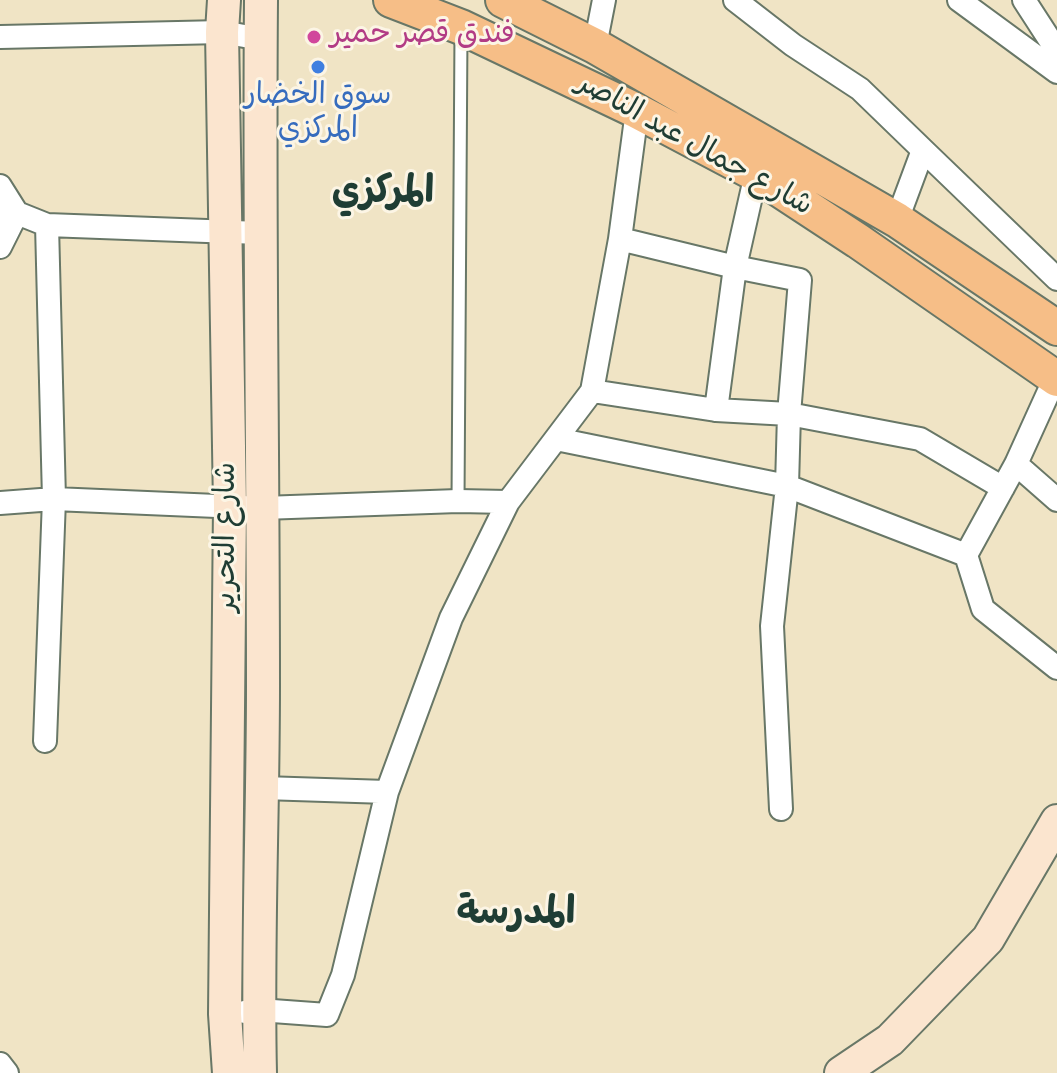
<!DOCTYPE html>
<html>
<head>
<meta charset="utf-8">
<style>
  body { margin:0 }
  canvas { display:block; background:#f0e4c5 }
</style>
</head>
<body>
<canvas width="1057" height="1073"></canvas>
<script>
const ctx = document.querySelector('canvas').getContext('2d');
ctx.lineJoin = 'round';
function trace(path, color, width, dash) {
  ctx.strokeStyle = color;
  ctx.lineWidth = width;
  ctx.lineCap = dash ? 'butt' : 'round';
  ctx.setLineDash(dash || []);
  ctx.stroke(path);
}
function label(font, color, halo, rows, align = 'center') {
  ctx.font = font + ' "Gochi Hand","Playpen Sans Arabic",sans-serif';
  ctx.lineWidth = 6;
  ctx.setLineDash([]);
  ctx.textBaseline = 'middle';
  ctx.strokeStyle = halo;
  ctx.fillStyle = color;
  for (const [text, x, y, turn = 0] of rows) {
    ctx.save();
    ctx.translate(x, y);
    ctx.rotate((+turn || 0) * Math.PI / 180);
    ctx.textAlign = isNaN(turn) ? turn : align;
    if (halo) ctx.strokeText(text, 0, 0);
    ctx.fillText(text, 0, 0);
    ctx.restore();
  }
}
const lane = new Path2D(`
  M458,501L461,32`);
const street = new Path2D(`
  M735,0L793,45L860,89L923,150L897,220
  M959,0L1057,72
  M1024,0L1057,51
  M0,37L222,32L261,39
  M595,46L604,0
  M923,150L1057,279
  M0,186L17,213L0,247
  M0,214L17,213L47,225L260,233
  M620,239L735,267L800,280L789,414L787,486L772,626L781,809
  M1055,378L1016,464L966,555L983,609L1057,668
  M592,391L716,410L789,414L920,439L1003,488
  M716,410L735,267L756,174
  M556,439L787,486L966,555
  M1016,464L1057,500
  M0,503L54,499L263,508L458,501L508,502
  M45,741L54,499L47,225
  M263,788L387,792
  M245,1012L259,1010L327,1015L343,975L387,792L451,618L508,502L592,391L620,239L637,111
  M0,1064L7,1073`);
const secondary = new Path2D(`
  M224,0L222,32L230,506L225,1014L229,1073
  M260,1073C257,944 263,814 263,685C263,457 259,228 261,0
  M841,1073L890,1040L988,939L1057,821`);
const primary = new Path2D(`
  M391,0L461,27L637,111L756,174L858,241L1057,379
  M503,0L595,46L897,220L1057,328`);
trace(lane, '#687767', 15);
trace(street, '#687767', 26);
trace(secondary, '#687767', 36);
trace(primary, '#687767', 38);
trace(lane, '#fff', 11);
trace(street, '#fff', 22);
trace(secondary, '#fbe5cf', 32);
trace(primary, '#f6be87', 34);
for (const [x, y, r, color] of [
  [314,37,8,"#d1479c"],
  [318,67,8,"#3f7fe0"]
]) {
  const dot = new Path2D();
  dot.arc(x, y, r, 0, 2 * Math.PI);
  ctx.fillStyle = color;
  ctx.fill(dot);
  trace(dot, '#fcf5e5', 3);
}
label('30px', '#b23c85', '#fcf5e5', [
  ["فندق قصر حمير",330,37]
], 'left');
label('30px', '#366cbe', '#fcf5e5', [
  ["سوق الخضار",318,98],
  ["المركزي",318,132]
]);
label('30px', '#1f3d34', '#fcf5e5', [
  ["شارع جمال عبد الناصر",693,147,29],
  ["شارع التحرير",229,537,-90]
]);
label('bold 38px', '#1f3d34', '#fcf5e5', [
  ["المركزي",383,196],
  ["المدرسة",516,917]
]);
</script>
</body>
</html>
